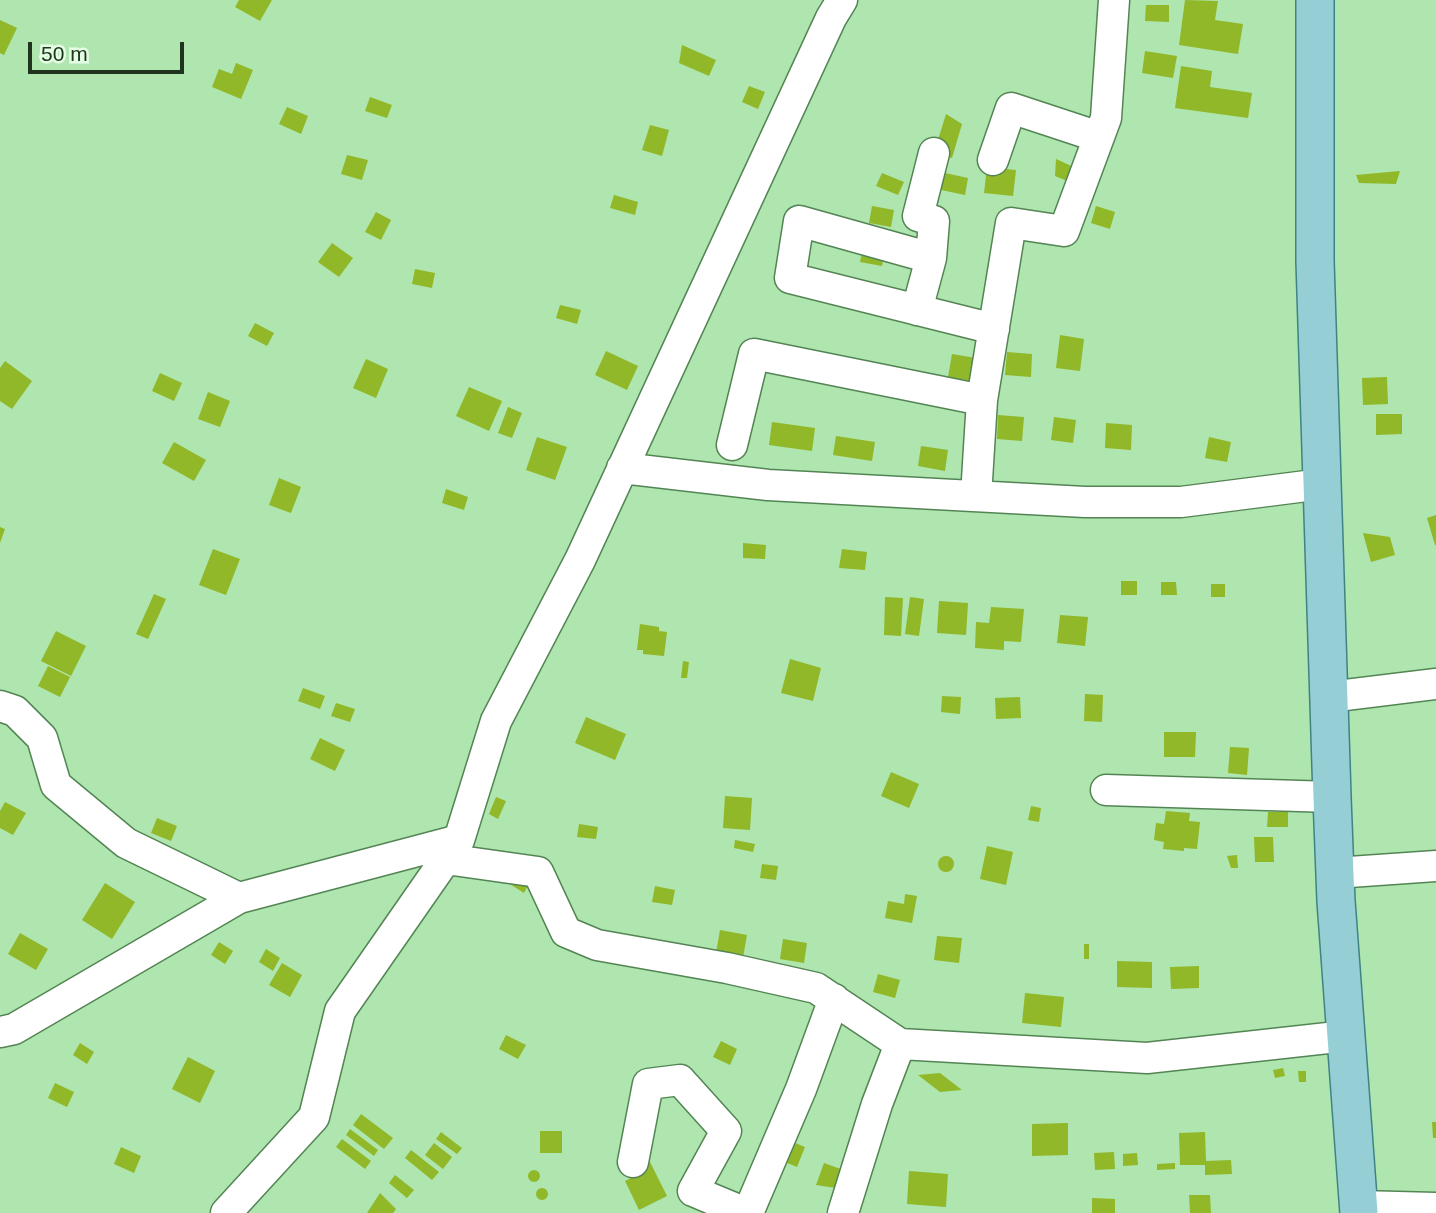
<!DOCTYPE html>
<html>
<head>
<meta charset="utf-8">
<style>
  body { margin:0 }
  #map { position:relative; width:1436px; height:1213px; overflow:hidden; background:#afe5af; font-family:Arial,sans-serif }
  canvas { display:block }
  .scale { position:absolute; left:28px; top:42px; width:156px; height:32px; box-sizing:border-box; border:4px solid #203520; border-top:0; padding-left:9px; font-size:21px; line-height:24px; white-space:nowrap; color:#203520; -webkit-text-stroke:5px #e3fee2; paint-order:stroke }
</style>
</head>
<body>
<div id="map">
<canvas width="1436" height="1213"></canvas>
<div class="scale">50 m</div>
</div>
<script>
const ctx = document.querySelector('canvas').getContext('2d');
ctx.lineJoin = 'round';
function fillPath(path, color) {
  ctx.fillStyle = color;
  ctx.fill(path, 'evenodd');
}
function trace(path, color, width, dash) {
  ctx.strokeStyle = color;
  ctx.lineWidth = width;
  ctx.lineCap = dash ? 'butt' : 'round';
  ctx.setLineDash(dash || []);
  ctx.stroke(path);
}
fillPath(new Path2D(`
  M239,0H272L260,21L235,7Z
  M1185,0L1218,1L1215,20L1243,24L1238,54L1179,45Z
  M1146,5H1169V22L1145,21Z
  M0,20L17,28L4,55L0,53Z
  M682,45L716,60L709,76L679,63Z
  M1145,51L1177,56L1173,78L1142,73Z
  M236,63L253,70L241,99L212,87L219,69L232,74Z
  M1181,66L1212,71L1210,87L1252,93L1248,118L1175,108Z
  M749,86L765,92L758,109L742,102Z
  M370,97L392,105L387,118L365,111Z
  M287,107L308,116L301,134L279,124Z
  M946,114L962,124L952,158L934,153Z
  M650,125L669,130L662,156L642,150Z
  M347,155L368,160L362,180L341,174Z
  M1056,159L1078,169L1072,183L1055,176Z
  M987,167L1016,170L1013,196L984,193Z
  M1400,171L1396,184L1359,183L1356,175Z
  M882,173L904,182L898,195L876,186Z
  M945,173L968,178L965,195L941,190Z
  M614,195L638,202L635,215L610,208Z
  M872,206L894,210L891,227L869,223Z
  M1096,206L1115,212L1110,229L1091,223Z
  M376,212L391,220L381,240L365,232Z
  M864,242L886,246L882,266L860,262Z
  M332,243L353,258L339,277L318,262Z
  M415,269L435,273L432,288L412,284Z
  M560,305L581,310L577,324L556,318Z
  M255,323L274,333L267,346L248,336Z
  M1060,335L1084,339L1080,371L1056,368Z
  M606,351L638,366L627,390L595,375Z
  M1007,352L1032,354L1031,377L1005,375Z
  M952,354L976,358L972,381L948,377Z
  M366,359L388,369L376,398L353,388Z
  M5,361L32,381L12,409L0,401V368Z
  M160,373L182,383L174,401L152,391Z
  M1387,377L1388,404L1363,405L1362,378Z
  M469,387L502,401L489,431L456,416Z
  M208,392L230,401L220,427L198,419Z
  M508,407L522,413L512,438L498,433Z
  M1376,414H1402V434L1376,435Z
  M998,415L1024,417L1022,441L997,439Z
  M1054,417L1076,420L1073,443L1051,440Z
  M772,422L815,428L812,451L769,445Z
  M1106,423L1132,425L1131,450L1105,448Z
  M836,436L875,442L872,461L833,455Z
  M537,437L567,447L555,480L526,470Z
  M1209,437L1231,442L1227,462L1205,458Z
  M174,442L206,460L194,481L162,463Z
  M921,446L948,450L945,471L918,466Z
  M279,478L301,487L291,513L269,505Z
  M446,489L468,497L464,510L442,503Z
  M1436,515V545H1435L1427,518Z
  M0,527L5,529L0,543Z
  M1363,533L1390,537L1395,555L1371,562Z
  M743,543L766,545L765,559L743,558Z
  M213,549L240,559L226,595L199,585Z
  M842,549L867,552L865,570L839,568Z
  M1121,581H1137V595H1121Z
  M1161,582H1176L1177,595H1161Z
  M1211,584H1225V597H1211Z
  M154,594L166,599L148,639L136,634Z
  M885,597L903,598L901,636L884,635Z
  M910,597L924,599L919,636L905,634Z
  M939,601L968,603L966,635L937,633Z
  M991,607L1024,609L1021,642L1004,641V650L975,648L976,622L989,623Z
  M1060,615L1088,617L1085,646L1057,643Z
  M640,624L659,627V631L667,632L664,656L643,654V650H637Z
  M56,631L86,646L71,676L41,661Z
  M790,659L821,668L813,701L781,693Z
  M683,661L689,662L687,678H681Z
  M48,666L70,677L60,697L38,686Z
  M303,688L325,696L320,709L298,701Z
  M1085,694L1103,695L1102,722L1084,721Z
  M942,696L961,697L960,714L941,712Z
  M1020,697L1021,718L996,719L995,698Z
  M336,703L355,709L350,722L331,716Z
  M586,717L626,734L615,760L575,743Z
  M1164,732H1196L1195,757H1164Z
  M320,738L345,750L335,771L310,759Z
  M1230,747L1249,748L1247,775L1228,773Z
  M891,772L919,784L909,808L881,796Z
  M725,796L752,798L750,830L723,828Z
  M496,797L506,801L498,819L489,814Z
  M5,802L26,813L13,835L0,828V811Z
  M1031,806L1041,808L1039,822L1028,820Z
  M1166,811L1190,813L1189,821L1200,822L1197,849L1184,848V851L1163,849L1164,842L1154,840L1156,823L1164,824Z
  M1268,812H1288V827H1267Z
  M157,818L177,826L171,841L151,833Z
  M579,824L598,827L596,839L577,837Z
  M1254,837H1273L1274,862H1255Z
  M735,840L755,844L753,852L734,848Z
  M987,846L1013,852L1006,885L980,879Z
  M1237,855L1238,868H1231L1227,856Z
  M938 864a8 8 0 1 1 16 0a8 8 0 1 1-16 0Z
  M762,864L778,866L776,880L760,878Z
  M531,880L524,893L505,881Z
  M105,883L135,902L112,939L82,920Z
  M655,886L675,890L672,905L652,902Z
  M905,894L917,896L912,923L885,918L888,901L904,904Z
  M720,930L747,935L741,969L714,964Z
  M20,933L48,949L36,970L8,954Z
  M937,936L962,938L959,963L934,960Z
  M783,939L807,943L804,963L780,959Z
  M219,942L233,951L225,964L211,955Z
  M1084,944H1089V959H1084Z
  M266,949L280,958L273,971L259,962Z
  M1117,961L1152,962V988L1117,987Z
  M282,963L302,975L290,997L269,985Z
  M1199,966V988L1171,989L1170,967Z
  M878,974L900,980L895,998L873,992Z
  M1025,993L1064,997L1061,1027L1022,1023Z
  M506,1035L526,1045L518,1059L499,1049Z
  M721,1041L737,1049L730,1065L713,1057Z
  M80,1043L94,1052L87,1064L73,1055Z
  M188,1057L215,1071L200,1103L172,1089Z
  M1283,1068L1285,1076L1275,1078L1273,1070Z
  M1298,1071H1306V1082H1299Z
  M940,1073L962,1090L940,1092L918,1075Z
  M55,1083L74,1092L67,1107L48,1098Z
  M361,1114L393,1138L384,1149L353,1125Z
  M1432,1122H1436V1138H1433Z
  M1068,1123V1155L1032,1156V1124Z
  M350,1129L378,1150L374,1156L346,1135Z
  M540,1131H562V1153H540Z
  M441,1132L462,1148L457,1154L436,1139Z
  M1205,1132L1206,1161L1231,1160L1232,1174L1205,1175V1165H1180L1179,1133Z
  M783,1138L805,1147L797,1167L775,1158Z
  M342,1139L371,1161L365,1169L336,1147Z
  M434,1143L452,1157L443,1169L425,1155Z
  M121,1147L141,1156L134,1173L114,1164Z
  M411,1150L439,1172L432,1180L405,1158Z
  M1114,1152L1115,1169L1095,1170L1094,1153Z
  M1137,1153L1138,1165L1123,1166V1154Z
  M650,1162L667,1196L639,1210L625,1181L637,1175L634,1170Z
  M824,1163L849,1172L842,1189L816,1185Z
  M1175,1163V1169L1157,1170V1164Z
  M528 1176a6 6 0 1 1 12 0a6 6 0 1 1-12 0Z
  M909,1171L948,1174L946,1207L907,1204Z
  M395,1175L414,1190L407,1198L389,1183Z
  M536 1194a6 6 0 1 1 12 0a6 6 0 1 1-12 0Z
  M380,1193L396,1209L393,1213H367Z
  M1189,1195H1210L1211,1213H1190Z
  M1092,1198L1115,1199V1213H1092Z`), '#90b828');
const minor = new Path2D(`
  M993,160L1011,108L1099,137
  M931,258L934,221L918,216L934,153
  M917,310L931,258L799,221L790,278L994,329
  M982,400L1011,223L1064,231L1106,118L1114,0
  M732,445L754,354L982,400L976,496
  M622,468L768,485L1085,502H1181L1322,484
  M1329,697L1436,684
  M0,706L15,711L42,738L56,785L126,843L239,898
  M1106,790L1332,797
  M446,859L538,872L566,932L597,945L727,968L816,988L900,1044
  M1335,873L1436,866
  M0,1032L14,1029L239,898L459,840
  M633,1162L648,1084L680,1080L726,1131L693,1191L746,1213
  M1359,1206L1436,1208
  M226,1213L314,1117L340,1011L459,840L496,721L580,560L831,18L842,0
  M748,1213L801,1089L834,999
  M843,1213L877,1104L900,1044L1147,1058L1346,1036`);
const major = new Path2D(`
  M1315,0V261L1332,797L1336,901L1359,1213`);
trace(minor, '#538554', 33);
trace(major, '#3f8483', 40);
trace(minor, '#fff', 30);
trace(major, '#95cfd5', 37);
</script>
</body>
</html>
